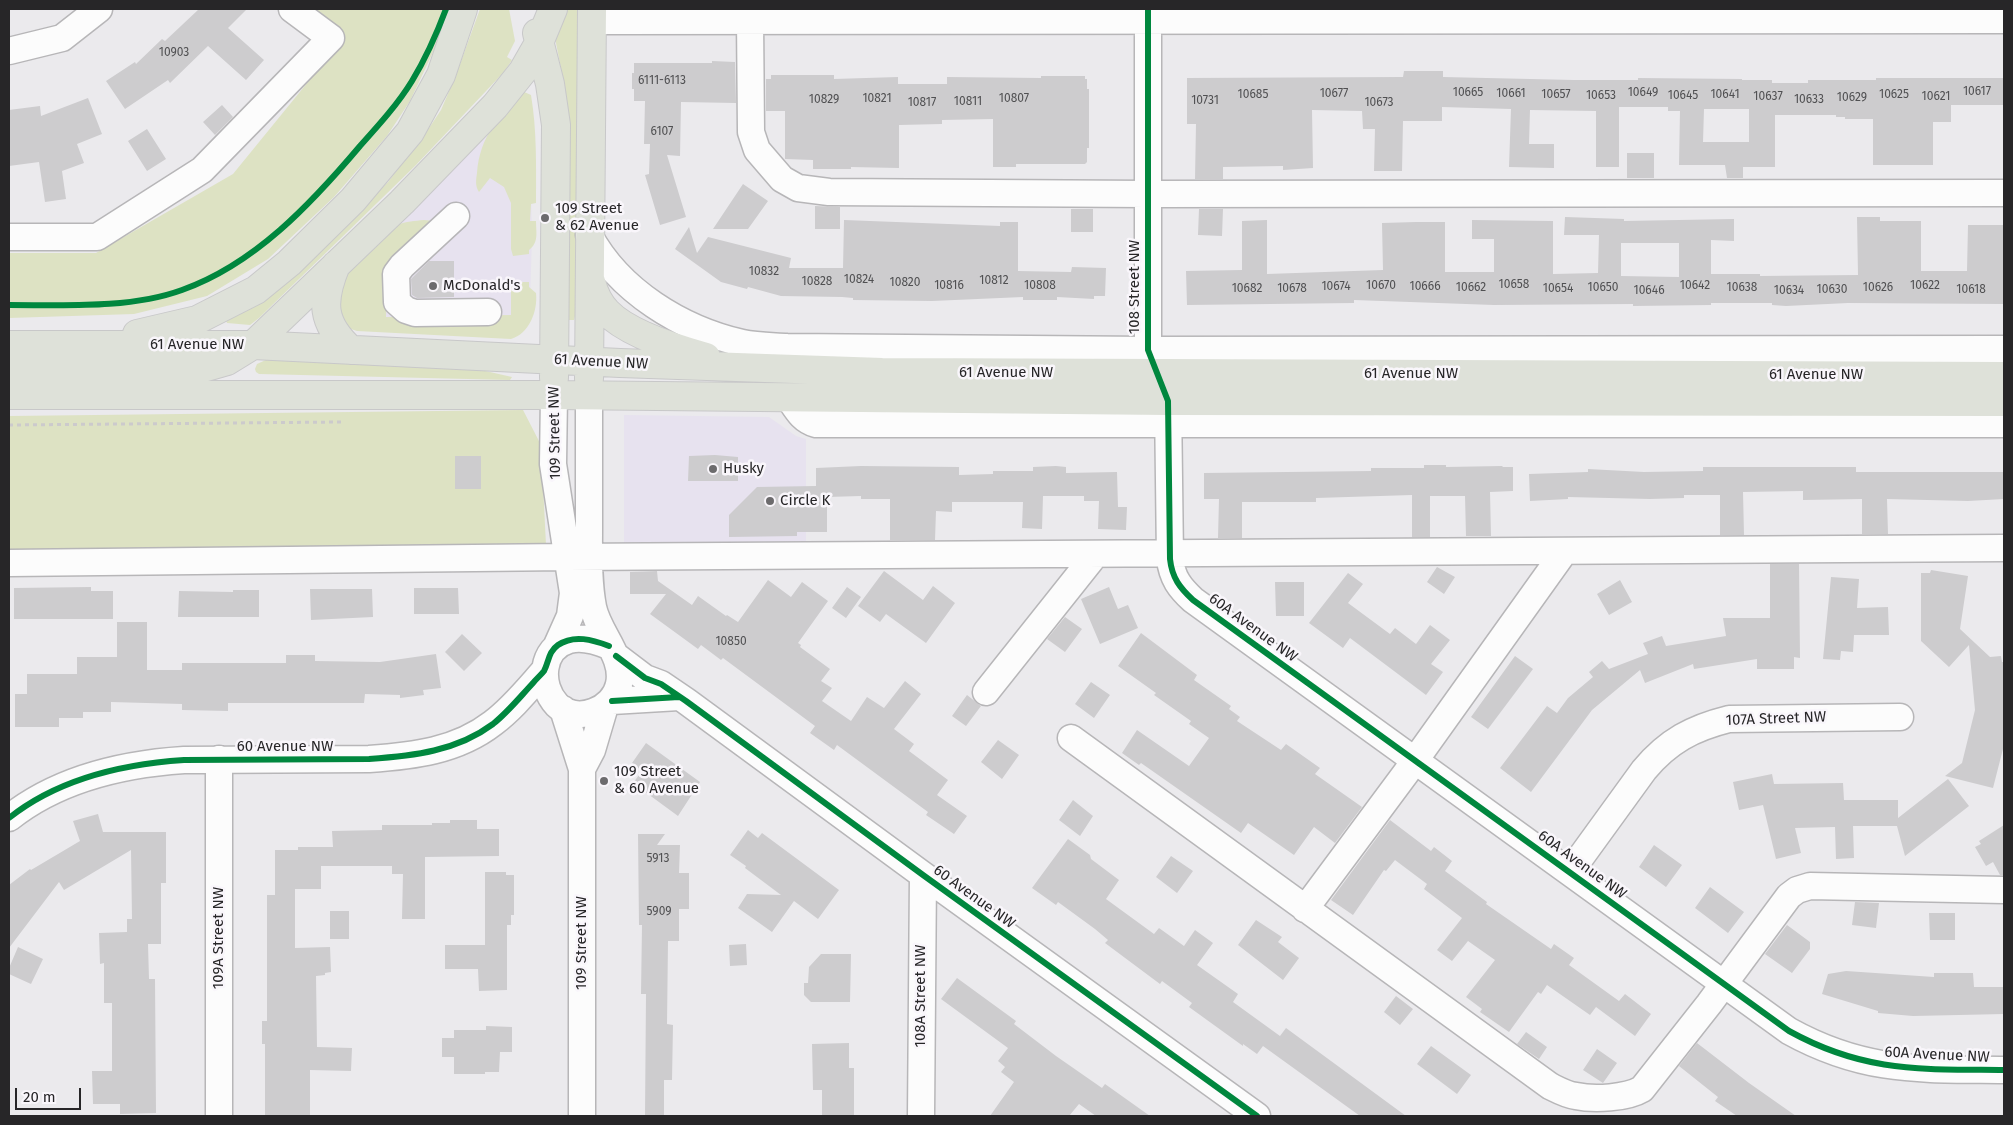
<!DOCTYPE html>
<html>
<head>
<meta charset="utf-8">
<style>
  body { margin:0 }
  #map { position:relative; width:2013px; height:1125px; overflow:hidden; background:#ebeaed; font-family:"Fira Sans",sans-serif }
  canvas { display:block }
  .frame { position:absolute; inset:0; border:10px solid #272628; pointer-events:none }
  .scale { position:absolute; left:15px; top:1088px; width:66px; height:22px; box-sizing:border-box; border:2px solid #272628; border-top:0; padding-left:6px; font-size:15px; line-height:18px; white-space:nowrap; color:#272628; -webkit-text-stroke:4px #f9f6fb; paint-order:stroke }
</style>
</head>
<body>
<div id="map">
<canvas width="2013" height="1125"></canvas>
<div class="frame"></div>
<div class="scale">20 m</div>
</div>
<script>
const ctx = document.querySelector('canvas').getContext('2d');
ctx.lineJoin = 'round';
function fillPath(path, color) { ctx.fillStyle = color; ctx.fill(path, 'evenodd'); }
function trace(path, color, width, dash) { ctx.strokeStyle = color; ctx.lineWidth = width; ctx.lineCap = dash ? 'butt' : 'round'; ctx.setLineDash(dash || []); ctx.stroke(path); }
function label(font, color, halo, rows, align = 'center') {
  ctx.font = font + ' "Fira Sans",sans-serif'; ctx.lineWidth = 5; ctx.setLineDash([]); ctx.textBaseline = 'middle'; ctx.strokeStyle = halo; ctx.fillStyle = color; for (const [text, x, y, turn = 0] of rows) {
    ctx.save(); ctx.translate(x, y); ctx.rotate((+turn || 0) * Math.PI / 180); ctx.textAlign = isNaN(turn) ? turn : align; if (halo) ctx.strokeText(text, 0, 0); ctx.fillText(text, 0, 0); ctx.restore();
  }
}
const commercial = new Path2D(`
  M524,93L529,105L532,236L530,303L527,321L347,326L341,280Z
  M624,415L769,417L796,436L806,439V544L624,545Z`);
const green = new Path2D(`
  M303,9H450L444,29L410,101L387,136L334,197L268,259L207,296L134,314L9,318V253H96L233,174L343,39Z
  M480,9H509L515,41L507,57L512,60L504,72L416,165L259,318L250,325L227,323L225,317L303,266L388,182L429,128L441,110L456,75Z
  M566,9H585L579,302L574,320H569L568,123L562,74L556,43V35Z
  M522,91L531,95C537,131 536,166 536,203L531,204L530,221H536C536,233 539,242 529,250V254L513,256L511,249V203L504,187L490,178L479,192C475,186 476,180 477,173C480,135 499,118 522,91Z
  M424,220L435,221L387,275L386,317L511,315V282H529V287L536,293C538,311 529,334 511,339L357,331L345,327L333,290C343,274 381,234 397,225C406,221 415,221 424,220Z
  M268,359L481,370L512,377L510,380L259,374L256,372L255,369L257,364Z
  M523,410L541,445L546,545L9,550V416Z`);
const building = new Path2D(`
  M199,9H247L228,28L264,60L246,80L208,46L170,83L168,80L125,109L106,81L135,62L136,64L162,39L165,41Z
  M712,61L735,62L736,103L681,102L680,156L667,155L686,217L660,225L645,175L649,174L650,144H644L645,101H634V89H632V73H634V63H712Z
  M1404,71H1443V77L1574,80H1638V78L1742,79V80H1772V83H1808V80H1876V78H2004V105H1951V122H1933V165H1873V119H1845V117H1836V115H1775V167H1743V178H1727L1725,165H1679L1680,111H1668V107H1619V167H1596V111L1530,110L1529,144H1554V168L1509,167L1511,109L1442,107V121H1403L1402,171H1374L1375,129H1363L1362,111L1312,110L1313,168L1283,170V166L1223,167V179H1195L1196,124H1187V78L1403,77ZM1704,109H1749V142H1703Z
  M771,75H834V79L898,77V84H947V77L1041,78V76H1085V79H1087V89H1089V148H1087V162L1085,164H1016V167H993V119L942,120V124L899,125V168L851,167V169H813V160L785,159V111H766V79H771Z
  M88,98L102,134L77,144L84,163L62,171L66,199L45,202L39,162L9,166V110L40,106L41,116Z
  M222,105L233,117L215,135L203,122Z
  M147,129L166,159L147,171L128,141Z
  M1627,153H1654V178H1627Z
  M743,184L768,201L748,229H713Z
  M815,206L840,207V229H815Z
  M1071,209H1093V232H1071Z
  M1199,209H1223L1222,236L1198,235Z
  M1565,217L1624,219V221L1734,219V241L1711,240V274H1760V276L1858,275L1857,217H1880V221H1921V271H1967L1968,225H2004V304L1848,303L1786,306L1772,305V303H1711V305L1633,306V304L1494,305L1354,300V303L1187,305L1186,271L1242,270V221L1267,220V274L1383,270L1382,223L1416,222H1445V272H1494V239H1472V220L1553,221V274L1598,273L1599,235H1564ZM1621,243H1679V277L1621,276Z
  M844,220L1000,226V222H1018V271L1071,272L1072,267L1106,268L1105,296H1094V299L1057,297V300H1023V297L932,301L853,300V298L842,297L781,296L748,287L747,289L721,282L675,249L689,227L697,253L708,237L791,258L789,268H843Z
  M429,261H454V297L417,298L412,295L411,279Z
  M715,455L738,457V481H688L689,456Z
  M455,456H481V489H455Z
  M1424,465H1446V467L1502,466L1503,467H1513V491L1490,492L1491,536H1466L1465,496H1430V537H1412V495L1316,498V502H1242V538H1218L1219,499H1204V473L1371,471V468H1424Z
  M861,466L959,467V475L993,474V471H1033V467L1056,466L1066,467V473L1117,472L1118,507H1127L1126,530L1098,529L1099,501H1084V496H1043L1042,529L1022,528L1023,502H952V512L936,511L935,540H890V499H861V496L827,497V532H797V536L729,537V515L757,487L816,486V468Z
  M1703,467H1856V472H2004V499L1968,501L1887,499L1888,534H1862V499L1803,500V491L1743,492L1744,535H1720V495H1684V498L1650,499L1568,497V499L1530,501L1529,474L1588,472V469L1644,472L1703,471Z
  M1770,564H1799L1800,658L1794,657V669H1757V659L1694,669L1693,664L1645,683L1640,670L1592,710L1531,792L1500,768L1547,706L1557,713L1568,698L1593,677L1589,672L1602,661L1609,669L1648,654L1643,643L1662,636L1666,646L1726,636L1723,618H1770Z
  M1437,567L1455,577L1444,594L1427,582Z
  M1931,570L1968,576L1960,629L1990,657L2001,656L2002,662H2004V745L1993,788L1945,776L1962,763L1975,710L1969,645L1949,667L1921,641V573H1930Z
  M657,571L658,581L692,605L698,596L726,616L727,615L738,622L768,580L791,597L802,582L828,601L798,643L801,645L800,647L830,669L821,681L832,688L822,701L851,721L867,697L884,708L905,681L921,694L894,729L914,744L909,751L948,780L937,795L967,816L954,834L926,815L928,812L837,745L834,750L810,733L815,726L723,658L721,660L701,645L698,649L650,614L666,594H630V572Z
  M884,571L923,600L933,586L955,603L926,643L886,614L880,622L858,606Z
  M1348,573L1363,584L1348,603L1390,634L1395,628L1416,644L1430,625L1450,640L1431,664L1443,672L1426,695L1350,638L1343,648L1309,623Z
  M1831,577L1859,579L1857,608L1888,607L1889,635H1854L1853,652L1841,651L1840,660L1823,659Z
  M1620,580L1632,602L1609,615L1597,594Z
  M1275,582H1304V616H1276Z
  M91,587V591H113V619H14V588Z
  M847,587L861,597L846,618L832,608Z
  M1109,587L1118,609L1128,605L1138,628L1100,644L1081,599Z
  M414,588H458L459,614H414Z
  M310,589H372L373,617L311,620Z
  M233,590H259V617H178L179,591L233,592Z
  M1065,617L1082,629L1065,652L1047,639Z
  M117,622H147V670H182V663H286V655H315V661L380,662L436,654L441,688L423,690L424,695L400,698V695L365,694L364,703H228V711L182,710V704L111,702V712H83V718H59V727H15V694H27V674H77V657H117Z
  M1141,633L1197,675L1194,680L1231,706L1229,709L1240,717L1237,721L1281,750L1286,744L1320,768L1315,774L1362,807L1335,843L1314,827L1294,855L1248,823L1241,833L1141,763L1139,765L1122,753L1137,730L1189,766L1209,738L1189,724L1191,721L1154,695L1156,693L1118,666Z
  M462,634L482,653L464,671L445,652Z
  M1515,656L1533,669L1488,729L1471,717Z
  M1091,682L1110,695L1094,718L1075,704Z
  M967,695L981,706L966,726L952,716Z
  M998,740L1019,755L1002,779L981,762Z
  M646,743L700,782L678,816L633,783L642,771L632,763Z
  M1772,774L1774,784L1843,783L1844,800H1898V818L1948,779L1969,806L1905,856L1897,826H1853L1854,858L1836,859L1835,827L1795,828L1801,853L1776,859L1763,805L1739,810L1733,782Z
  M1073,800L1093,816L1080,836L1059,820Z
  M98,814L103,832H166V883H161V944H148L149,979H155L156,1113L120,1114V1104H93L92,1071H112V1003H104V963L100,964L99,933L127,932V919H132L131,850L64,890L59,882L9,948V885L30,869L31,870L80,841L73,821Z
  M450,820H477V829H499V856L425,857V919H402L403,874H392V866H321V889H295V948L330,947L331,972L325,973V975L316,976L317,1047L352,1048L351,1071L310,1070V1116H265V1044H262V1021H267V895H275V850H298V847H333L332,831L382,830V825H432V823H450Z
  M1390,820L1431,851L1434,847L1452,861L1445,871L1487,902L1486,904L1551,949L1554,944L1574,958L1569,965L1619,1001L1625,994L1651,1014L1635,1036L1596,1007L1590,1015L1547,985L1541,994L1538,992L1509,1032L1480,1012L1482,1009L1466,997L1495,960L1468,941L1452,961L1437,950L1462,918L1424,889L1427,884L1395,860L1386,871L1384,870L1353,915L1331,900Z
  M2004,825V875H2000L1993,862L1986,866L1975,847L1981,844L1979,841Z
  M748,830L758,838L762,833L839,890L818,919L794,901L772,932L738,908L747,894L781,895L745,868L746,866L730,855Z
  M638,834H665L657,845H680L679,873H689V909H679V941H668L667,1024L673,1025L672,1080H664V1116H645L646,994H641L642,925H639Z
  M1068,839L1090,855L1091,859L1119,880L1106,899L1154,934L1159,928L1184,946L1195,930L1213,943L1197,965L1238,994L1233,1002L1280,1036L1286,1028L1406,1116H1360L1263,1046L1257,1054L1243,1044V1046L1189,1007L1192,1003L1162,981L1160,984L1105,943L1108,940L1095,929L1058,902L1056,905L1032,888Z
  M1654,845L1682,865L1666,887L1639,867Z
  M1171,856L1193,871L1177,893L1156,877Z
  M485,872H506V875H514V915H511V925H507V990L479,991L478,969H445V945H485Z
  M1710,887L1744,912L1728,933L1695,908Z
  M1855,902L1879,903L1876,928L1852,925Z
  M330,911H349V939H330Z
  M1929,913H1955V940H1930Z
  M1256,920L1282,937L1278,942L1299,958L1283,980L1238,945Z
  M1787,925L1810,942V949L1792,973L1765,954Z
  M746,944L747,965L730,966L729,945Z
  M18,947L43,959L31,984L9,974V968Z
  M821,954H851L850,1002H811L804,995V983H808L809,967Z
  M1846,971L1934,977V973H1973L1974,987H2004V1014L1913,1016L1878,1013V1011L1822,994L1828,974Z
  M957,978L1016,1021L1014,1024L1056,1056L1102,1088L1105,1084L1150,1116H1096L1079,1104L1069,1116H990L1014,1082L1001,1072L1005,1067L998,1061L1008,1048L941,999Z
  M1396,996L1413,1009L1400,1025L1384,1012Z
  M486,1026L512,1027V1052H500L499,1072H485V1074H454V1057H442V1038H454V1030H486Z
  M1526,1032L1547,1047L1539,1059L1517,1044Z
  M849,1043V1068H854V1116H822V1090H813L812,1044Z
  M1697,1043L1749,1083L1796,1116H1737L1715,1101L1718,1097L1679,1066Z
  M1431,1046L1471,1075L1457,1094L1417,1064Z
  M1597,1049L1617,1063L1603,1083L1583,1070Z`);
const path = new Path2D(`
  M9,425L342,422`);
const minor = new Path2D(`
  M1148,9V350L1168,401L1170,559C1172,578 1180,588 1193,600L1789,1031C1865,1073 1921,1069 2004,1070
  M750,20L751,132L757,150L782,179L798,188L829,192L1147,194L2004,193
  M592,21L2004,20
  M9,51L62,38L99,9
  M456,216L402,266L396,274L397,302L406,310L415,313L488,312
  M589,235C619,291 681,329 742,343C756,346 772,346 787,347L1148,350L2004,349
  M9,237H97L202,170L331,38L292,9
  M554,395L553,464L573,593L570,616L557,645
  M589,395C589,439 589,483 589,528C589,554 588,581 593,607C598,633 625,657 619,684C614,710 577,725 557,705C538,685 541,648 569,640C583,636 597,641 609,646
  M789,398C797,410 802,420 816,424H2004
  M9,563L567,557L2004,548
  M616,656L645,678L661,684L686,701L923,875L1257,1116
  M986,692L1095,555
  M612,701L679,697
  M563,709L582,769V1116
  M1071,738L1550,1086C1558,1090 1567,1095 1576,1096C1594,1100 1627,1098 1642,1089L1709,1004L1789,896L1797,890L1810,886L2004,890
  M219,759V1116
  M582,769L592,750L605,706
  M9,818C58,779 123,764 184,760L369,759C413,756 457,751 493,723C512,709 528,689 544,671
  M1570,872L1644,770C1668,741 1693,728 1729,719L1900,717
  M1305,909L1406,773L1564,552
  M921,1116L923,875`);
const major = new Path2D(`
  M537,33L550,84L556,125L554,378
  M336,265C321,301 321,323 351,350
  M591,282C594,293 599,304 607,312C628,334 677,349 706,357
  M137,334L197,320L256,290L289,263L353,200L410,132L441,75L463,9
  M9,345H253L620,363L882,372L2004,376
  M9,372L199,369L227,361L253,345L402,202L495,106L523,71L539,43L553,9
  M589,379L592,9
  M9,395H554L1168,401L2004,402`);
const cycleway = new Path2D(`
  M1148,9V350L1168,401L1170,559C1172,578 1180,588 1193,600L1789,1031C1865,1073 1921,1069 2004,1070
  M9,305C64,305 130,309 182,290C255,264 311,204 360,146C378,126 398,104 412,81C426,58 437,33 446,9
  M616,656L645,678L661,684L686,701L923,875L1257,1116
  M612,701L679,697
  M9,818C58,779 123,764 184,760L369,759C413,756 457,751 493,724C508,712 520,697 533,683C536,679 541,675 544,671C549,662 548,652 558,645C574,634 593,640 609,646`);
const markers = [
  [545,218,5,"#6c6b6d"],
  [433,286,5,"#6c6b6d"],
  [713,469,5,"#6c6b6d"],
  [770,501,5,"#6c6b6d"],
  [604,781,5,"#6c6b6d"]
];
const numberNames = [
  ["10903",174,53],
  ["6111-6113",662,81],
  ["10617",1977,92],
  ["10665",1468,93],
  ["10649",1643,93],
  ["10677",1334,94],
  ["10661",1511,94],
  ["10685",1253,95],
  ["10657",1556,95],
  ["10641",1725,95],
  ["10625",1894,95],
  ["10653",1601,96],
  ["10645",1683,96],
  ["10637",1768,97],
  ["10621",1936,97],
  ["10629",1852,98],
  ["10821",877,99],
  ["10807",1014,99],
  ["10829",824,100],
  ["10633",1809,100],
  ["10731",1205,101],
  ["10811",968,102],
  ["10817",922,103],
  ["10673",1379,103],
  ["6107",662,132],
  ["10832",764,272],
  ["10824",859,280],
  ["10812",994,281],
  ["10828",817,282],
  ["10820",905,283],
  ["10658",1514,285],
  ["10816",949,286],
  ["10808",1040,286],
  ["10670",1381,286],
  ["10642",1695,286],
  ["10622",1925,286],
  ["10674",1336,287],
  ["10666",1425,287],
  ["10662",1471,288],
  ["10650",1603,288],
  ["10638",1742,288],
  ["10626",1878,288],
  ["10682",1247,289],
  ["10678",1292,289],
  ["10654",1558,289],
  ["10630",1832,290],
  ["10618",1971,290],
  ["10646",1649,291],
  ["10634",1789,291],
  ["10850",731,642],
  ["5913",658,859],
  ["5909",659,912]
];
const poiNames = [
  ["109 Street",555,209],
  ["& 62 Avenue",555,226],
  ["McDonald's",443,286],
  ["Husky",723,469],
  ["Circle K",780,501],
  ["109 Street",614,772],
  ["& 60 Avenue",614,789]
];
const streetNames = [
  ["108 Street NW",1135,287,-90],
  ["61 Avenue NW",197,345],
  ["61 Avenue NW",601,362,3],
  ["61 Avenue NW",1006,373],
  ["61 Avenue NW",1411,374],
  ["61 Avenue NW",1816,375],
  ["109 Street NW",555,433,-91],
  ["60A Avenue NW",1253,628,36],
  ["107A Street NW",1776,719,-2],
  ["60 Avenue NW",285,747],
  ["60A Avenue NW",1582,865,36],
  ["60 Avenue NW",974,897,36],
  ["109A Street NW",219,938,-90],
  ["109 Street NW",582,943,-90],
  ["108A Street NW",921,996,-90],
  ["60A Avenue NW",1937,1055,3]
];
fillPath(commercial, '#e7e2ef');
fillPath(green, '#dde2c3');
fillPath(building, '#cdccce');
trace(minor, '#b7b6b8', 29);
trace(major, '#c8c8c9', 30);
trace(path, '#cccacc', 3, [4, 4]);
trace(minor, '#fcfcfc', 26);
trace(major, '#dee1d9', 28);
trace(cycleway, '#00873e', 6);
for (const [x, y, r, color] of markers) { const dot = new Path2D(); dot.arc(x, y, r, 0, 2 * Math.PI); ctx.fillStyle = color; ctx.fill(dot); trace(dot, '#f9f6fb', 2); }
label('12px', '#505052', null, numberNames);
label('15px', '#272628', '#f9f6fb', poiNames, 'left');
label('15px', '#272628', '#f9f6fb', streetNames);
</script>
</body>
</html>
